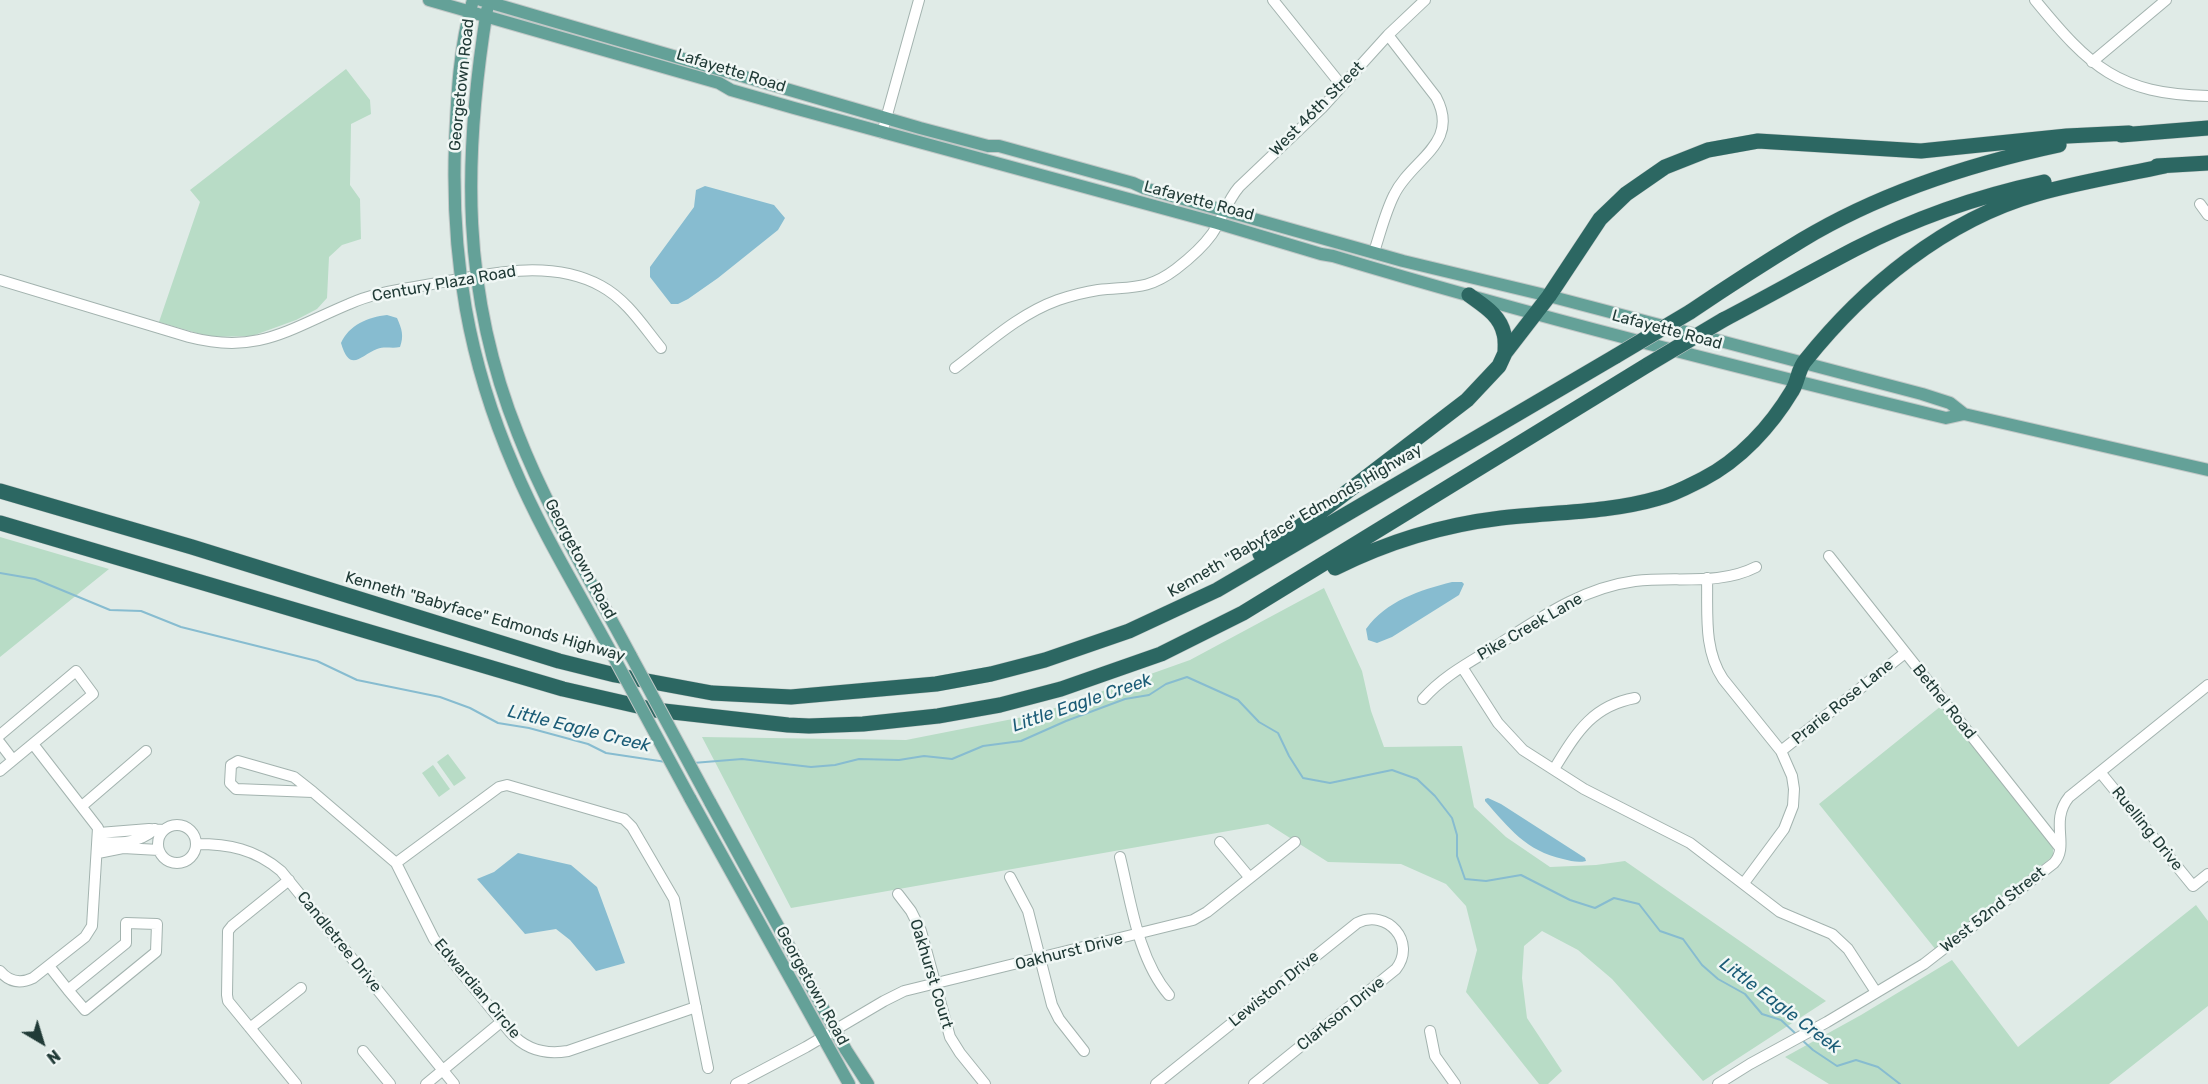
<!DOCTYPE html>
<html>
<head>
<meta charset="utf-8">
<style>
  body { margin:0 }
  #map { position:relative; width:2208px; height:1084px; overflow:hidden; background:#e0ebe7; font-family:Rubik,sans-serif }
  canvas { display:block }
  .north { position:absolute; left:12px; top:1012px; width:60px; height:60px; -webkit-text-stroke:4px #f0f7f5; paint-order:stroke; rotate:142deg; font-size:16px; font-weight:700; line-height:24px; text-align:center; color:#213b37 }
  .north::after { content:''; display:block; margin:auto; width:21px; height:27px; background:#213b37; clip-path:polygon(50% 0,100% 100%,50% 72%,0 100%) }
</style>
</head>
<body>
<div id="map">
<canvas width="2208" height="1084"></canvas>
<div class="north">N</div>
</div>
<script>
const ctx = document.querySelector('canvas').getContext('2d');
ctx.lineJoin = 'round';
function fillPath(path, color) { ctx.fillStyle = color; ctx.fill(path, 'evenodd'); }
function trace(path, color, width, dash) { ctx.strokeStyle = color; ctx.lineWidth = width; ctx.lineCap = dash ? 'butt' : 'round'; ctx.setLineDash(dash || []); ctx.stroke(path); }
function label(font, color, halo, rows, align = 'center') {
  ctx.font = font + ' Rubik,sans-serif'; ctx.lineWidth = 5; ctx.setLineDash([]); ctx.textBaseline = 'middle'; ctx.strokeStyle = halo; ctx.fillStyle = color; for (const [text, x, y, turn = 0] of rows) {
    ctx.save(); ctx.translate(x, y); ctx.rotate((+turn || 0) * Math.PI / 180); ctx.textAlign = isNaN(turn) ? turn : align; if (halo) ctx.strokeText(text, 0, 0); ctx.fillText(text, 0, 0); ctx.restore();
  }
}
const green = new Path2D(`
  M346,69L370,100L371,114L351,124L350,185L360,199L361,239L342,245L329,257L327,298L317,309L296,320L252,336L211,337L159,322L200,202L190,190Z
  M0,537L109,569L0,657Z
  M1324,588L1362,671L1371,711L1384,747L1462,746L1474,807L1506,837L1550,867L1596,865L1625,861L1826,1001L1703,1081L1612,979L1578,950L1542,931L1524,946L1522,978L1527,1018L1562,1071L1548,1084H1539L1466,992L1477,950L1466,906L1446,884L1401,864L1328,862L1268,824L791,908L702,737L906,740L1038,714L1190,660Z
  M1941,706L2053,845V856L1936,950L1819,804Z
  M448,754L466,778L454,786L437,762Z
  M433,765L450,789L439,797L422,773Z
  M2196,905L2208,921V1006L2109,1084H1829L1785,1057L1861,1015L1952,960L2018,1047Z`);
const water = new Path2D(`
  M705,186L774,205L785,218L778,230L718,278L688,299L678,304H671L650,277V267L694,207L696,190Z
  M387,315L397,318C402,329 404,336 400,347C392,349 385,346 377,349C361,355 350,374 341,343C349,325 368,317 387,315Z
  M1452,582H1462L1464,584L1459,595L1392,637L1377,643L1368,640L1366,629C1386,601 1420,590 1452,582Z
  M1488,798L1501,804L1585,858L1586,861C1578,863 1571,861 1563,859C1526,851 1509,828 1485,801V799Z
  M518,853L571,865L597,887L625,963L596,971L570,940L556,929L525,934L477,879L494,872Z`);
const stream = new Path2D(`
  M0,573L35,579L110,610L141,611L181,627L317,661L357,680L440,697L470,708L498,723L529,728L588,744L606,753L666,762
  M693,763L742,759L811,767L835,765L859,759L899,760L924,756L952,759L983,746L1021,741L1066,721L1125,699L1149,695L1166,684L1187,677L1238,700L1259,722L1278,733L1289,756L1303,778L1330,783L1392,770L1417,779L1435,796L1452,818L1457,835V856L1465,879L1486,881L1521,875L1570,900L1595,908L1614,898L1639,904L1660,931L1683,939L1702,965L1718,979L1745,994L1762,1014L1781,1020L1796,1034
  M1802,1040L1813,1050L1837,1066L1856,1060L1878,1067L1900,1084`);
const minor = new Path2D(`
  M1273,0L1342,86
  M2035,0C2090,67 2118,94 2208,96
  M2092,62L2166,0
  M882,133L919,0
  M2200,204L2208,215
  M1374,252C1380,234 1385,213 1394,195C1411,159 1461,144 1436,97L1388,35
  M0,280L189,337C258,355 289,329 349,304C375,292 405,289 432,284C487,274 550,258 601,286C627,300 643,326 661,348
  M955,368C988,343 1019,314 1058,300C1070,296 1085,292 1098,290C1131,286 1147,291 1176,269C1189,259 1202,248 1212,234C1222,219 1227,201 1239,187L1322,108L1388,35L1425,0
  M1829,556L2060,848
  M1707,578C1708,612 1703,649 1723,679L1781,751L1792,776L1794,789L1793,806L1784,829L1744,883
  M1462,667L1498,723L1523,750L1584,789L1690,843L1780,912L1832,934L1848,949L1876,992
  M1423,699C1443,676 1470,662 1496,646C1540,618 1582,588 1635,581C1675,576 1719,586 1756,567
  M0,735L76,671L93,694L0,771
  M0,743L13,760
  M1781,751L1905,653
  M238,761L294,777L313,792L236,789L230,783L231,765Z
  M1554,769C1576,734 1591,706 1635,698
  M2100,772L2193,886L2208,874
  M313,792L396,863L434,939L510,1032C526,1050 545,1055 568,1051L696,1007
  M82,806L146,751
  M158 844a19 19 0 1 1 38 0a19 19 0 1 1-38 0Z
  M99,833L149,829L164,830
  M99,842C120,843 138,844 155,829
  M1220,842L1250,878
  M196,844C229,844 255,849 281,871L454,1084
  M98,853L123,848L159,850
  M1120,857C1131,902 1138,959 1169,995
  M396,863L499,787L507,785L624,819L632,827L674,899L708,1068
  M1010,877L1028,911L1052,1005L1059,1019L1084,1051
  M289,880L232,926L228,931L227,995L228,1001L296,1084
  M898,894L911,911L921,931L950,1037L960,1053L985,1084
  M126,923L157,924L156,952L85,1010L68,990L126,943Z
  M49,966L68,990
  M0,971C9,982 20,984 33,978L85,937L92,926L98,828L33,744
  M250,1028L301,988
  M1430,1031L1435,1056L1455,1084
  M363,1051L390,1084
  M426,1084L501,1022
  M736,1084L806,1047L884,1001L904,991L1193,920L1207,912L1295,842
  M1156,1084L1357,923C1387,908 1417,942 1396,969L1254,1084
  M1718,1084L1750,1064L1827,1022L1924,964L2054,863C2070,845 2049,822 2069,797L2208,685`);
const major = new Path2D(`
  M429,0L719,83L731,90L794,108L1217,223L1321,254L1333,256C1535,317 1741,368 1946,418L1964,414L2208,470
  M473,0C459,47 457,96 455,144C451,258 468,361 514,467C541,531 578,591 611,652
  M481,0L920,128L988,146H999L1133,183L1144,188L1403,261L1549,296L1922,394L1950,403L1964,414
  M487,10C463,158 461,292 518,434C548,511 592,583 631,656
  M690,798L849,1084
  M710,802L846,1050L868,1084`);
const highway = new Path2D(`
  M2121,135L2208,128
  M2157,166L2208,163
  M1469,295C1484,306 1500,315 1504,334C1506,340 1505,347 1505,353
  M1690,312C1727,287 1764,263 1802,240C1880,193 1970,164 2059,145
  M1723,320C1767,297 1811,272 1855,249C1915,218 1979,196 2044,182
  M0,491L192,547L559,661L615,675L712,693L791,697L936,684L991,674L1045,660L1129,631L1217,590L1616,356
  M0,523L563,689L655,710L788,725L809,726L863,724L938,716L1000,705L1061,689L1161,654L1243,613L1649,364
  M1260,554L1322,511L1467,400L1499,366L1505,353L1549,296L1600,219L1626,194L1665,167L1708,150L1758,141L1921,151L2067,136L2129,133
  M1335,568C1387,542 1443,525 1501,518C1553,512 1608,513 1659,498C1675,494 1689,486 1703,479C1740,460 1771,426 1792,391C1798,382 1798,369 1805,361C1864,287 1945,220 2037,194C2079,182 2123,175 2165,166`);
const majorBridge = new Path2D(`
  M611,652L690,798
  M631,656L710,802`);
const highwayBridge = new Path2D(`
  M1616,356L1690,312
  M1649,364L1723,320`);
const streetNames = [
  ["Lafayette Road",731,71,17],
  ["Georgetown Road",462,85,-84],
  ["West 46th Street",1317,109,-45],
  ["Lafayette Road",1199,201,15],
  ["Century Plaza Road",444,284,-10],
  ["Lafayette Road",1667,330,15],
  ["Kenneth \"Babyface\" Edmonds Highway",1295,521,-30],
  ["Georgetown Road",580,559,62],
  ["Kenneth \"Babyface\" Edmonds Highway",485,617,16],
  ["Pike Creek Lane",1530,627,-30],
  ["Prarie Rose Lane",1843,702,-39],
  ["Bethel Road",1944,702,51],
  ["Ruelling Drive",2147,829,51],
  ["West 52nd Street",1993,910,-38],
  ["Candletree Drive",339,942,51],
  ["Oakhurst Drive",1069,952,-14],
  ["Oakhurst Court",931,974,73],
  ["Georgetown Road",812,986,61],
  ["Edwardian Circle",477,989,50],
  ["Lewiston Drive",1274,989,-39],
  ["Clarkson Drive",1341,1014,-39]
];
const waterNames = [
  ["Little Eagle Creek",1082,703,-19],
  ["Little Eagle Creek",579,729,14],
  ["Little Eagle Creek",1780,1006,37]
];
fillPath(green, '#b8dcc6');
fillPath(water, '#87bcd0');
trace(stream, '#87bcd0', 2);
trace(minor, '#a3b3af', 12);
trace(major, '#c1c8c7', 14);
trace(highway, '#c1c8c7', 16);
trace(minor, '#fff', 10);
trace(major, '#64a198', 12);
trace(highway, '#2c6762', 15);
trace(majorBridge, '#c1c8c7', 14, []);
trace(highwayBridge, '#c1c8c7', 16, []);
trace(majorBridge, '#64a198', 12);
trace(highwayBridge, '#2c6762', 15);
label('16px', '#213b37', '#f0f7f5', streetNames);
label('italic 18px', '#1b5c77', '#f0f7f5', waterNames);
</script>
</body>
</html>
